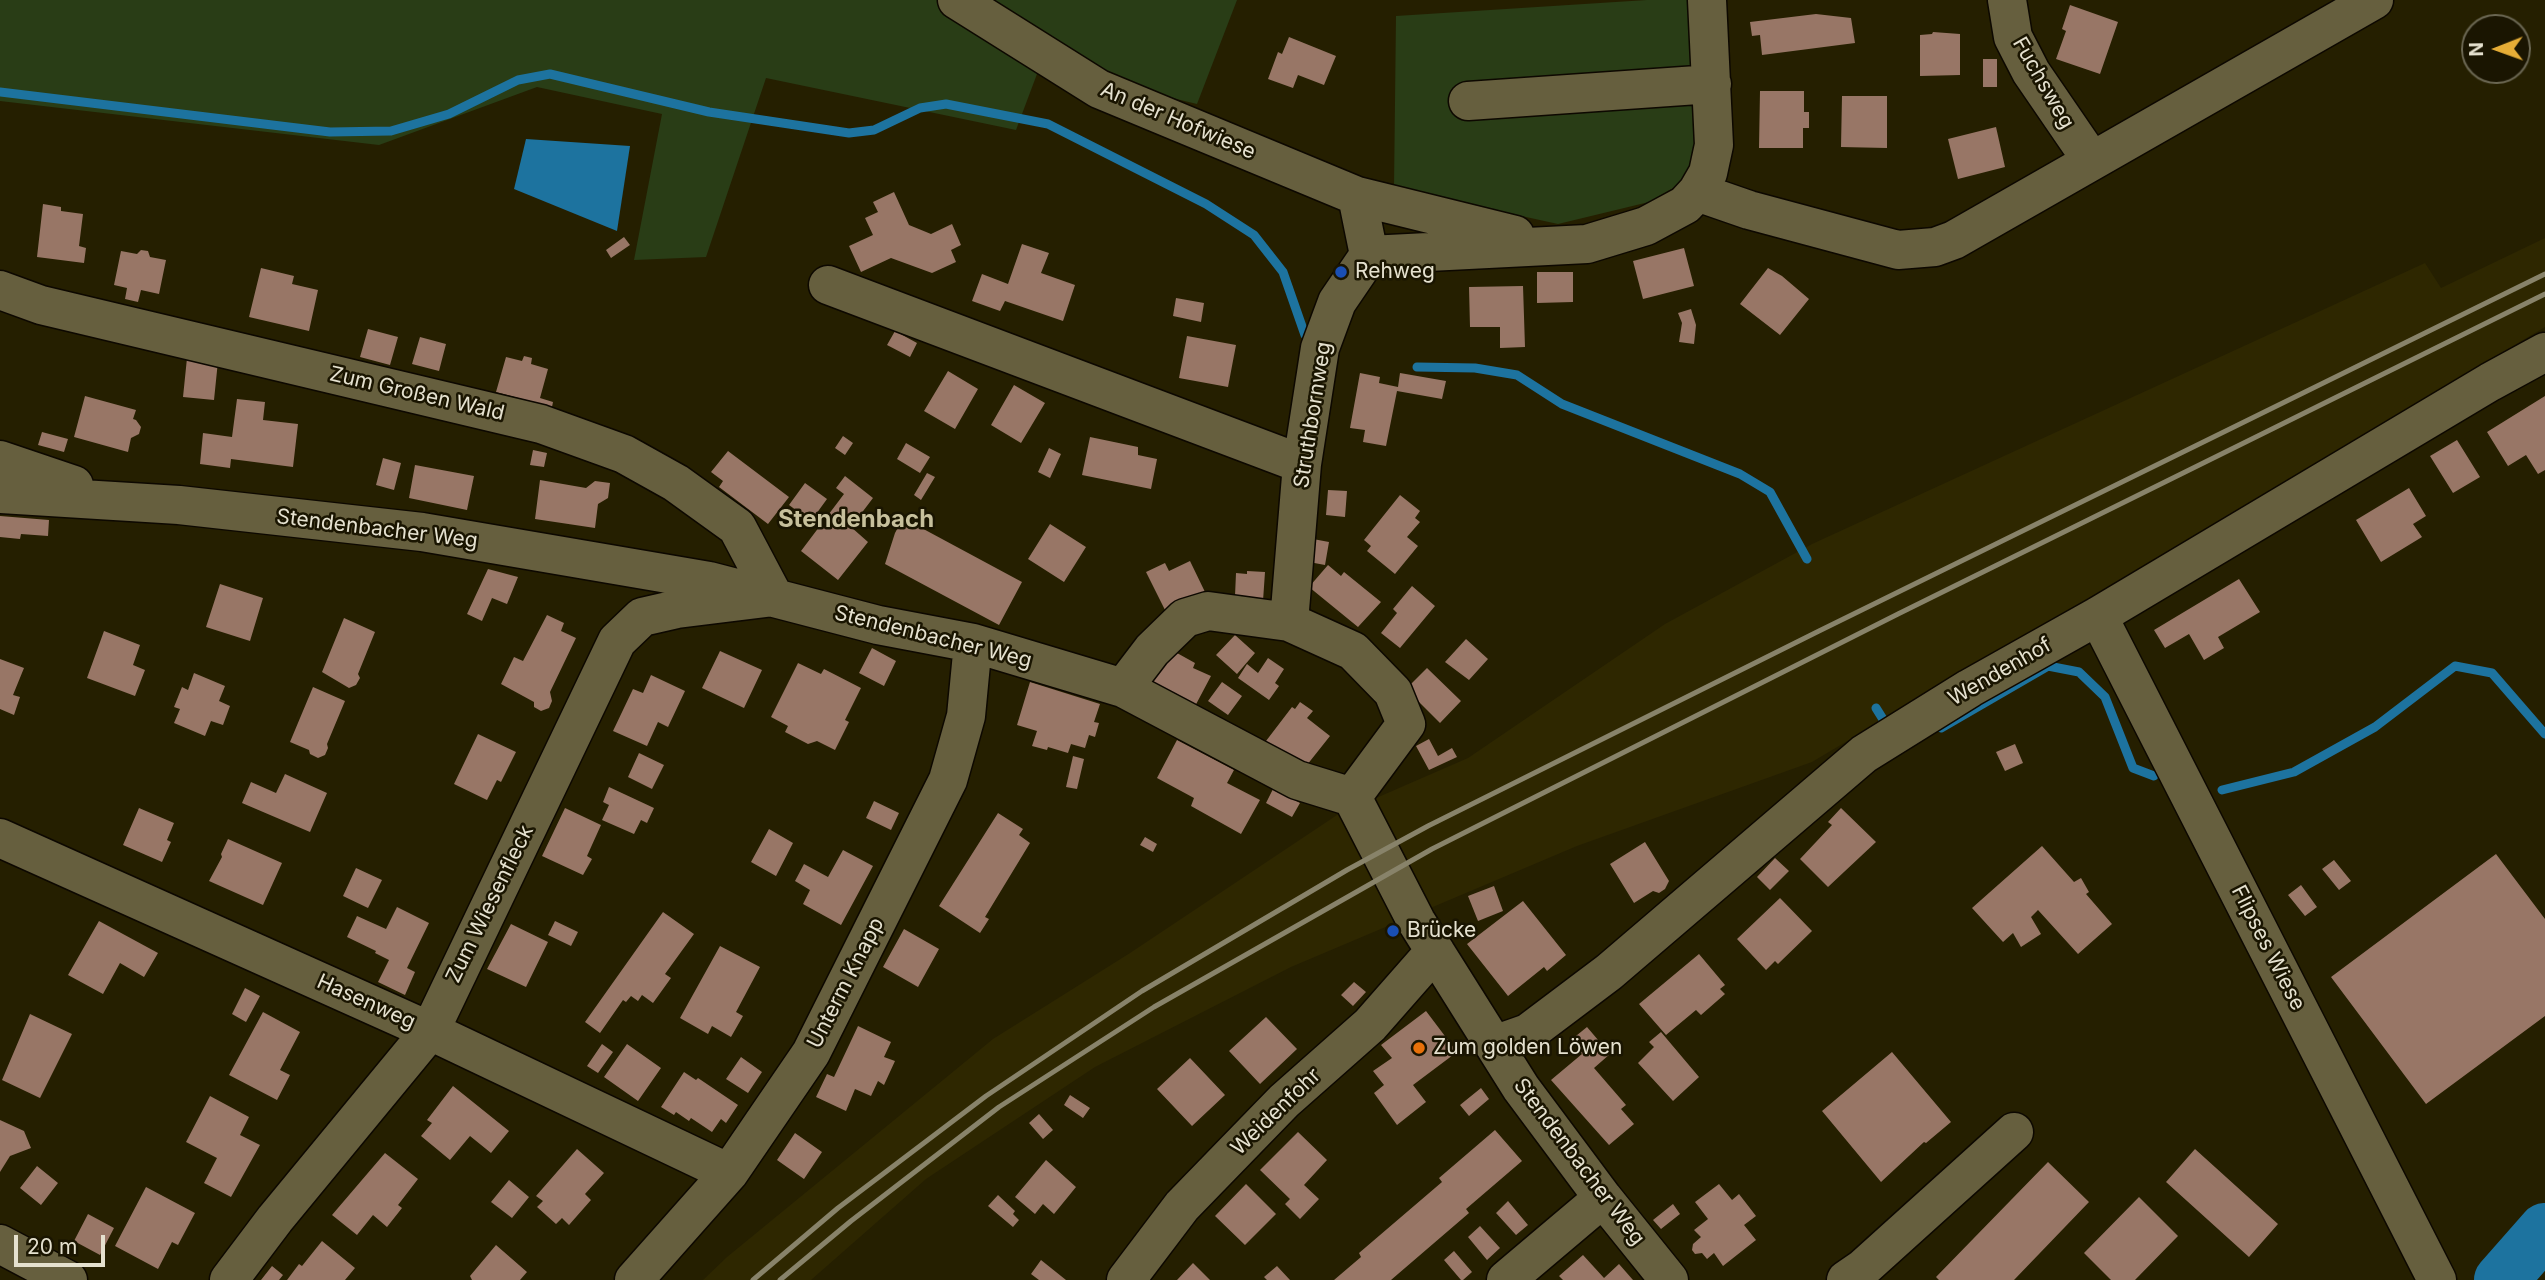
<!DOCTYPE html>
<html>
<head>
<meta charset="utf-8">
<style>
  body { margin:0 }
  #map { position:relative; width:2545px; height:1280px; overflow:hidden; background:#251f00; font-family:Inter,sans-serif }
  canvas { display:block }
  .north { position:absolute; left:2461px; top:14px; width:70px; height:70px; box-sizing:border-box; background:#1a1501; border:2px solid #6b6753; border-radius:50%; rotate:269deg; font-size:19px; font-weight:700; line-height:28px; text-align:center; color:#e5e1cf }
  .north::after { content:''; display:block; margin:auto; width:24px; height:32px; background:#e6ad36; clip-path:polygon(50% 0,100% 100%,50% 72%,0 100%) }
  .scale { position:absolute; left:14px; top:1235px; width:91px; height:32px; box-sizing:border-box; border:4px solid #e5e1cf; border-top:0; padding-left:9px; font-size:21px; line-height:24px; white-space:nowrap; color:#e5e1cf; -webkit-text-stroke:5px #1a1501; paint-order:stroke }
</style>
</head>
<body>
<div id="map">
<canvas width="2545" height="1280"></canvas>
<div class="north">N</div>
<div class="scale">20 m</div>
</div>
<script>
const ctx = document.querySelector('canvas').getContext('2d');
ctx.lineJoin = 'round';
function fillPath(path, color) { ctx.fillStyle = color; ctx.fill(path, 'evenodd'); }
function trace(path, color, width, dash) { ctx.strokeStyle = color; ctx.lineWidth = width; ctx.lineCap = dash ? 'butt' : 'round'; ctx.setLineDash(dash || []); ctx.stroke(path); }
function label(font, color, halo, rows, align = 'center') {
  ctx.font = font + ' Inter,sans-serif'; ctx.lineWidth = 5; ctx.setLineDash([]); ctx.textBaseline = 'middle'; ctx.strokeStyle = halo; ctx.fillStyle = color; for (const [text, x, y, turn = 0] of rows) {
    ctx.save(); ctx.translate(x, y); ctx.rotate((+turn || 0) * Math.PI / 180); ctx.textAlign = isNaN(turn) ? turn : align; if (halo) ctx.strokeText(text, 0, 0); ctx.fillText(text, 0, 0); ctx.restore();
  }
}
const built = new Path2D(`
  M2545,238V327L1812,762L1577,846L1291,967L1095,1067L926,1179L811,1280H703L727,1257L993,1039L1130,953L1337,815L1468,758L1665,624L1812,544L2425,263L2441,288Z`);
const green = new Path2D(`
  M0,0H1237L1197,104L1040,66L1016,130L766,78L706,257L634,260L662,114L537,87L379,145L0,101Z
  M1647,0H1689L1698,146L1685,181L1649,202L1558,224L1394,188L1396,16Z`);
const water = new Path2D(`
  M526,139L630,146L617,231L514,189Z`);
const stream = new Path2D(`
  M0,92L330,132L391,131L449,114L518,80L550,74L709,112L849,133L874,130L920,108L946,104L1048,124L1206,204L1254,235L1283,272L1305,335
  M1417,367L1475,368L1517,375L1562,404L1740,474L1770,492L1807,559
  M1876,708L1886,724
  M1941,728L2048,666L2079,672L2105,697L2133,768L2154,776
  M2222,790L2294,772L2375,727L2455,666L2492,673L2545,734`);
const river = new Path2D(`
  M2501,1280L2545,1230`);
const building = new Path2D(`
  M2070,5L2118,22L2100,74L2056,59L2066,31L2062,29Z
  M1816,14L1851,18L1855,43L1762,55L1760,35L1752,36L1750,22Z
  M1933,32L1960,34V75L1920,76V35L1932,34Z
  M1289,37L1336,56L1324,85L1298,75L1293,88L1268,79L1278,52L1282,54Z
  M1983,59H1997V87H1983Z
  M1760,91H1804V112H1809V128H1803V148H1759Z
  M1842,96H1887V148L1841,147Z
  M1996,127L2005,167L1958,179L1948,139Z
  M894,192L909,225L931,234L952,224L961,245L951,250L956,262L932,273L891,258L861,272L849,246L873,235L865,218L878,212L873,202Z
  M43,204L61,207V211L83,214L79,246L86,248L84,263L37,257Z
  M624,237L630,245L611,258L606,250Z
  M1022,244L1049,253L1041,273L1075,285L1063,321L1005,301L1000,311L972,301L982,274L1008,284Z
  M1684,248L1694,286L1643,299L1633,261Z
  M141,250L148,251L150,257L166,260L159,294L141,290L138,302L125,299L127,288L114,285L121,251L137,254Z
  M261,268L294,276L292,284L318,290L309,331L249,317Z
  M1768,268L1782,276L1809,299L1780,335L1740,304Z
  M1537,272H1573V302L1537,303Z
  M1523,286L1525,347L1500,348V327H1470L1469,287Z
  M1176,298L1204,303L1201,322L1173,316Z
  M1691,309L1696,325L1694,344L1679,342L1682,323L1678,313Z
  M368,329L398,337L390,365L360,357Z
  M895,331L917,343L910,357L887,345Z
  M1187,336L1236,345L1228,387L1179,378Z
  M420,337L446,344L439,371L412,364Z
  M524,356L532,358L531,364L548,369L540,398L553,402L552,407L496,392L506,357L522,361Z
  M187,358L218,361L214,400L183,397Z
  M948,371L978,389L955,429L924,411Z
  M1360,373L1380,377L1379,383L1398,387L1400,373L1446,381L1442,399L1397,391L1386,446L1363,442L1365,430L1350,428Z
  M1014,385L1045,403L1021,443L991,425Z
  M85,396L136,410L133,419L136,420L141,427L139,434L131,438L128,452L74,437Z
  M2545,396V470L2538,474L2526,455L2508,466L2487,432Z
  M237,399L265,402L263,420L298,424L293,467L231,459L230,468L200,464L203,433L232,437Z
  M42,432L68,439L64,452L38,445Z
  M843,436L853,443L845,455L835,448Z
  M1090,437L1138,447V455L1157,459L1151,489L1082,475Z
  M2457,440L2480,477L2453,493L2430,456Z
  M906,443L930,457L920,473L897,459Z
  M1049,448L1061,454L1050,478L1038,472Z
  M533,450L547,453L544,467L530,465Z
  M728,451L789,497L768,524L719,487L723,481L711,472Z
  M383,458L401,463L394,490L376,485Z
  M415,465L474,476L467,510L409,498Z
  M927,473L935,477L921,500L914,495Z
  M845,476L873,498L851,527L868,542L838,580L801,551L844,494L836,488Z
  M540,480L586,488L595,481L610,483L608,498L598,504L595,528L535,519Z
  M805,483L827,499L811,521L789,505Z
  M2409,488L2426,516L2413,524L2422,537L2381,562L2356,520Z
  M1328,490L1347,491L1345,517L1326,515Z
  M1400,495L1420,511L1415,518L1420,522L1407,537L1418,546L1395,574L1367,551L1371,546L1364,540Z
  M0,516L49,520L48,536L21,534L20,539L0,537Z
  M903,518L1022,582L999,625L885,564L895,533Z
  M1050,524L1086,547L1064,582L1028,559Z
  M1313,539L1329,542L1325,565L1309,562Z
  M1190,561L1205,592L1166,612L1146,572L1165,563L1169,571Z
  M1328,565L1341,576L1344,572L1381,602L1358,627L1309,587Z
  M488,569L518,577L507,604L492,598L482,621L467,614Z
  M1247,571L1265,572L1263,601L1235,596L1236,573L1247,574Z
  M2239,579L2260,612L2218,637L2224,648L2204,660L2189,634L2165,648L2154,630Z
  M220,584L263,598L250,641L206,627Z
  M1412,586L1435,606L1400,648L1381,633L1397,613L1393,609Z
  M547,615L564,623L561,631L576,638L550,692L552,701L549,708L541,711L534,707V702L501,684L514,657L523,661Z
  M344,618L375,632L358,674L360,678L356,685L349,688L322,672Z
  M104,631L140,645L133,665L145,670L135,696L87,678Z
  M1235,635L1255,653L1237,674L1216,655Z
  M1466,639L1488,659L1469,680L1445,662Z
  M872,648L896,661L884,686L859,673Z
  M1168,648L1195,663L1193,668L1211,676L1193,710L1147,686Z
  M720,651L762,670L744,708L702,688Z
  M1268,658L1284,669L1275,683L1279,686L1269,700L1238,678L1247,664L1258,673Z
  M0,659L24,668L13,695L20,697L14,715L0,709Z
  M798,663L821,674L824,669L861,688L845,720L849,722L835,750L817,741L808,744L785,732L788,726L771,717Z
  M1427,668L1461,701L1440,723L1406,689Z
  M194,673L225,686L219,701L230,706L223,725L211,721L205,736L174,723L180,709L174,707L182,687L188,690Z
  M651,675L685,691L668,727L658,722L647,746L613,731L633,689L643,693Z
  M1030,682L1100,704L1094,722L1099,723L1095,737L1089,735L1085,748L1071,744L1068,753L1048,747L1047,750L1032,746L1037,731L1017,725Z
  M1222,682L1242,696L1228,715L1208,701Z
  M313,687L345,701L327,744L328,748L325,755L318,758L310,754L309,750L290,742Z
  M1300,702L1313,711L1307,718L1330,736L1303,770L1266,741L1292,707L1295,709Z
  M478,734L516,752L501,782L497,780L487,800L454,784Z
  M1429,739L1438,756L1452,748L1457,757L1429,770L1416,746Z
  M1177,740L1234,770L1227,783L1260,800L1241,834L1191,806L1194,798L1157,778Z
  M2015,744L2023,763L2005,771L1996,752Z
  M639,753L664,765L652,789L628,777Z
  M1073,756L1084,759L1077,789L1066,787Z
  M285,774L327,793L310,832L242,803L251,782L276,793Z
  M609,787L654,808L647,823L641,820L634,834L602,820L609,805L603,802Z
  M1273,789L1300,803L1292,817L1266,803Z
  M874,801L899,813L891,830L866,818Z
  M139,808L174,823L167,840L171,842L162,862L123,845Z
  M565,808L601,825L587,856L592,859L583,875L542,856Z
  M1841,808L1876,842L1828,887L1800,859L1832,825L1828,822Z
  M998,813L1023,829L1019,835L1030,843L985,917L989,919L980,933L939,906Z
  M769,829L793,843L776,876L751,862Z
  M1145,837L1157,844L1153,852L1140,845Z
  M228,839L282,863L263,905L209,881L222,857L221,854Z
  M1645,842L1669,881L1665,889L1659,893L1653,891L1634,903L1610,864Z
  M2042,846L2074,882L2081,878L2089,892L2086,894L2112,924L2078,954L2038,910L2031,917L2041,934L2021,947L2013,933L2003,942L1972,908Z
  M843,850L873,866L841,925L803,904L810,890L795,881L804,864L828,877Z
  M2496,854L2545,919V1016L2426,1104L2331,977Z
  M1775,858L1789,871L1770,890L1757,877Z
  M2334,860L2351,881L2339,890L2322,869Z
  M356,868L382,880L368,908L343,896Z
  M2301,885L2317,907L2305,916L2288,895Z
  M1494,886L1503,911L1478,921L1468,896Z
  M1780,898L1812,931L1778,964L1775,961L1766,970L1737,939Z
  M1523,901L1566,955L1547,971L1544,967L1508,996L1467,944Z
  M397,907L429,923L407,968L415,972L405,995L378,982L389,960L375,953L376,951L347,937L357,916L386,929Z
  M663,912L694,934L665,974L671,978L653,1003L642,995L638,1001L631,996L626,1002L623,1000L600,1033L585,1022Z
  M99,921L158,953L144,977L120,963L103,994L68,975Z
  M555,921L578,932L571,946L548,935Z
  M511,924L548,942L526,987L487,969Z
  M904,929L939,949L918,987L883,967Z
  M720,946L760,967L736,1012L743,1016L731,1037L712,1026L708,1034L680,1018Z
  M1699,954L1725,985L1720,989L1725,994L1701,1015L1696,1010L1666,1035L1639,1004Z
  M1354,982L1366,992L1353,1006L1341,995Z
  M245,988L260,996L246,1022L232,1014Z
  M1426,1011L1457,1052L1413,1085L1426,1102L1397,1125L1374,1093L1384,1085L1373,1071L1392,1058L1381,1045Z
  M263,1012L300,1032L280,1070L290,1075L277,1100L229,1075Z
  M30,1014L72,1034L40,1098L2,1080Z
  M1266,1017L1297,1049L1260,1084L1229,1051Z
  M858,1026L891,1042L884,1057L895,1061L884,1085L878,1081L871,1096L855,1089L846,1111L816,1097L827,1074L834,1077Z
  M1587,1027L1610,1054L1594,1068L1626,1105L1621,1109L1634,1124L1609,1145L1551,1080L1582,1054L1571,1040Z
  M1661,1032L1699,1077L1673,1101L1638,1063L1654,1047L1649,1042Z
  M602,1044L613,1052L598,1073L587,1066Z
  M627,1044L661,1068L638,1101L604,1077Z
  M1892,1052L1951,1122L1926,1143L1924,1142L1881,1182L1822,1111Z
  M741,1057L762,1072L748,1093L726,1079Z
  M1190,1058L1225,1095L1192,1126L1157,1089Z
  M684,1072L696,1080L698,1078L738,1105L726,1123L721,1119L712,1132L691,1118L689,1121L676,1112L674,1115L661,1107Z
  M453,1086L509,1131L491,1153L470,1136L450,1160L421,1136L432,1123L427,1120Z
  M1481,1088L1489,1099L1469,1116L1460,1105Z
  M1070,1095L1090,1108L1083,1118L1064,1105Z
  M210,1096L249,1117L240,1135L260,1145L231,1197L204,1183L217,1158L186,1142Z
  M1039,1114L1053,1130L1043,1139L1029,1123Z
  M0,1120L24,1131L31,1148L10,1156L0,1172Z
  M1495,1130L1522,1161L1466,1209L1469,1213L1391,1280H1334L1361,1257L1359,1253L1442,1182L1439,1178Z
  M1298,1132L1327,1160L1304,1185L1319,1199L1300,1219L1285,1204L1290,1199L1260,1170Z
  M795,1133L822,1152L804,1179L777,1160Z
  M577,1149L604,1173L585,1194L591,1200L569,1225L562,1218L556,1224L537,1207L543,1201L536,1196Z
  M2195,1149L2278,1224L2249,1257L2166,1182Z
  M385,1153L418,1179L398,1205L402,1208L387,1227L373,1215L357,1235L332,1215Z
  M1046,1160L1076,1187L1054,1214L1043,1204L1035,1214L1015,1197Z
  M2048,1162L2089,1202L2014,1280H1939L1936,1277Z
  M37,1166L58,1183L41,1205L20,1188Z
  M509,1180L529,1197L512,1218L491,1202Z
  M1246,1184L1276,1214L1245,1245L1215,1216Z
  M1719,1184L1732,1200L1739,1194L1756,1216L1744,1225L1756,1240L1723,1266L1714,1253L1707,1259L1702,1253L1695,1254L1692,1250L1693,1244L1701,1237L1694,1230L1708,1219L1695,1202Z
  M146,1187L195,1213L178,1245L172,1242L158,1269L115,1246Z
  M998,1195L1015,1211L1013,1214L1019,1220L1013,1227L988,1206Z
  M2139,1197L2178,1236L2135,1280H2111L2084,1253Z
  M1508,1201L1528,1225L1516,1235L1496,1213Z
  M1673,1204L1680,1214L1661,1229L1653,1220Z
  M88,1214L114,1228L100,1255L74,1241Z
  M1480,1226L1500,1248L1487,1260L1468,1237Z
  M322,1241L355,1268L345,1280H287L299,1264L302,1266Z
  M496,1245L527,1272L520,1280H472L470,1276Z
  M1454,1251L1472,1272L1463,1280H1461L1444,1260Z
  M1583,1255L1604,1278L1619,1264L1633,1280H1563L1559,1276Z
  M1041,1260L1066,1280H1039L1031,1274Z
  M1193,1263L1210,1280H1177Z
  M272,1266L283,1275L279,1280H261Z
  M1277,1266L1290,1280H1267L1264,1277Z`);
const minor = new Path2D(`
  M957,0L1099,89L1357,196L1369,255
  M2007,0L2013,37L2031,72L2092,161
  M1468,101L1712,84
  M1697,192L1749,210L1898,250L1935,247L1954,240L2374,0
  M1357,196L1515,235
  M1369,255L1587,244L1646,226L1685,205L1697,192L1708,173L1714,145L1707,0
  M828,285L1302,464
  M0,290L41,305L541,424L624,454L676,483L737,527L774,597L677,609L642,617L617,641L430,1031L275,1219L229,1280
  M0,460L74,485
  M0,494L179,505L422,532L709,581L878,625L973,643L1123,688L1297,780L1352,797L1416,921L1521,1088L1603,1198L1669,1280
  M2098,616L2437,1280
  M1123,688L1152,650L1185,618L1208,611L1289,622
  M1352,797L1406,724L1393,692L1353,651L1289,622L1302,464L1320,348L1337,302L1369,255
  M0,838L430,1031L729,1173
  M1494,1045L1528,1033L1609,972L1864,754L1970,688L2098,616L2490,382L2545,352
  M0,1244L68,1280
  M634,1280L729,1173L811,1053L948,780L966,716L973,643
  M1126,1280L1182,1206L1284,1101L1370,1025L1435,951
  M1506,1280L1603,1198
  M1846,1280L1862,1269L2014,1132`);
const rail = new Path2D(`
  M753,1280L838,1208L986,1096L1142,991L1347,870L1428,826L1819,631L2545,274
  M780,1280L851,1221L999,1107L1154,1007L1432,849L1898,614L2545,294`);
const markers = [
  [1341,272,7,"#1a4fb4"],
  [1393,931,7,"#1a4fb4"],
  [1419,1048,7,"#e8710a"]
];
const streetNames = [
  ["Fuchsweg",2043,83,60],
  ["An der Hofwiese",1178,121,23],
  ["Zum Großen Wald",417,394,13],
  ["Struthbornweg",1313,415,-81],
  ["Stendenbacher Weg",377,529,7],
  ["Stendenbacher Weg",933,637,14],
  ["Wendenhof",2000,672,-30],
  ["Zum Wiesenfleck",490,904,-64],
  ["Flipses Wiese",2268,948,63],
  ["Unterm Knapp",846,983,-63],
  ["Hasenweg",366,1002,24],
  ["Weidenfohr",1276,1112,-44],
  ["Stendenbacher Weg",1579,1162,53]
];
const poiNames = [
  ["Rehweg",1355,272],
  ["Brücke",1407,931],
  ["Zum golden Löwen",1433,1048]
];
const quarterNames = [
  ["Stendenbach",856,520]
];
fillPath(built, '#2e2700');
fillPath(green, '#293d16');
fillPath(water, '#1d739f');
trace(stream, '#1d739f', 9);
trace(river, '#1d739f', 54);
fillPath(building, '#987666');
trace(minor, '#0d0800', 41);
trace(minor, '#665f3e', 38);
trace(rail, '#88836a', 5);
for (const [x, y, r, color] of markers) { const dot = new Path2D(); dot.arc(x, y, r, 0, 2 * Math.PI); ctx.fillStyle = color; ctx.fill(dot); trace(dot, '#1a1501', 2.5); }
label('21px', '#e5e1cf', '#1a1501', streetNames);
label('21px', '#e5e1cf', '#1a1501', poiNames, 'left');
label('bold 24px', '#c7c09c', '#1a1501', quarterNames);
</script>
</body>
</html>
